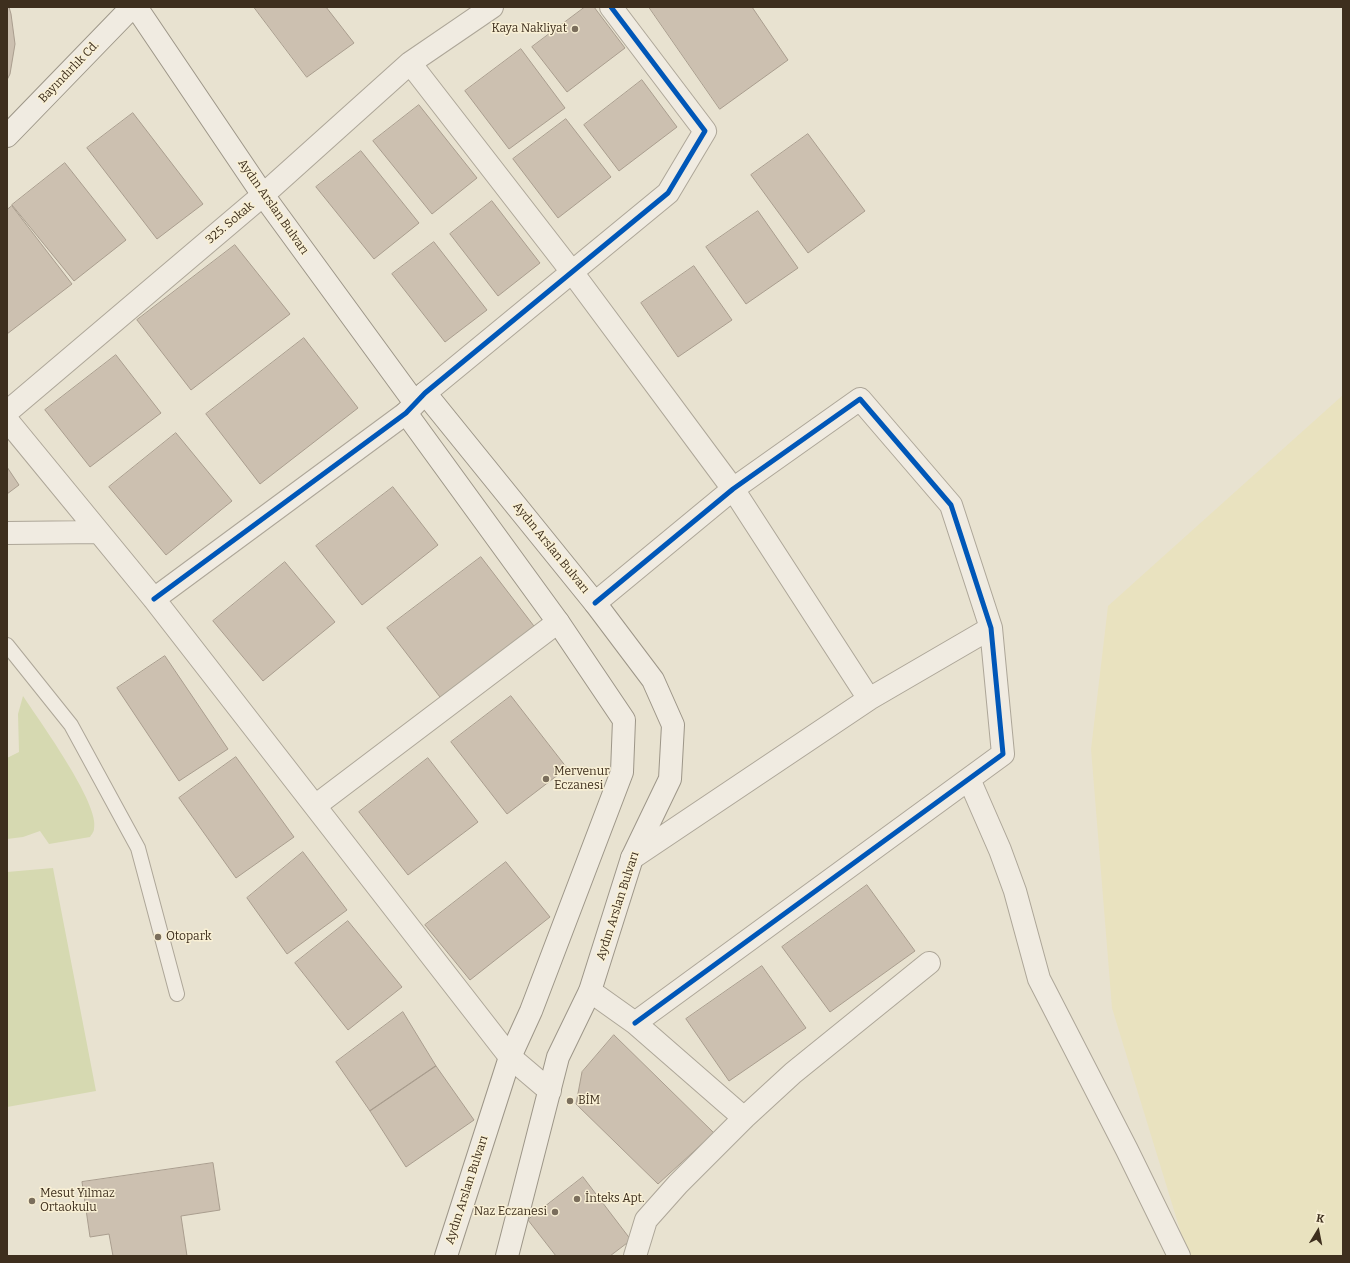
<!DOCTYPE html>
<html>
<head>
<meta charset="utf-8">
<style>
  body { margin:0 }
  #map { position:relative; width:1350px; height:1263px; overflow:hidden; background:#e8e2d0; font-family:Bitter,serif }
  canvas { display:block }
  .frame { position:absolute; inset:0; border:8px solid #3e2f1e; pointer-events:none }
  .north { position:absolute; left:1298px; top:1211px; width:40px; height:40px; -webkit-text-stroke:3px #f9f0d5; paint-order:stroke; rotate:10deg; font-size:11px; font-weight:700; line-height:16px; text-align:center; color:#3e2f1e }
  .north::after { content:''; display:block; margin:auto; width:14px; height:18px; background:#3e2f1e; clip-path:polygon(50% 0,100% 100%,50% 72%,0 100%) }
</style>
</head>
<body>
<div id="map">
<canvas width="1350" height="1263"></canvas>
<div class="frame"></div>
<div class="north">K</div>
</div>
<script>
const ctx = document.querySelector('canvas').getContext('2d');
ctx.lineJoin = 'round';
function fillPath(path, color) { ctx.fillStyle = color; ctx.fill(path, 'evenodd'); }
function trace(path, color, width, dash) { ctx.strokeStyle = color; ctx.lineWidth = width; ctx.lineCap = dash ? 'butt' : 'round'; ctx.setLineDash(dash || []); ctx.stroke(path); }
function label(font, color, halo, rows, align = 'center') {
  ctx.font = font + ' Bitter,serif'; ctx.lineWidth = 3; ctx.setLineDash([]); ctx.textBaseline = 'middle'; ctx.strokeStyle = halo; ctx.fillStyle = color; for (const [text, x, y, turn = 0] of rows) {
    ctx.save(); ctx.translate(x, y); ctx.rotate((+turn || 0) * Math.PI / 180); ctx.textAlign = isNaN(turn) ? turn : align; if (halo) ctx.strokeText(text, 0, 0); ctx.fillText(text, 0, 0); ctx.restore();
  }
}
const farmland = new Path2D(`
  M1343,395V1256H1188L1112,1008L1091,749L1108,606Z`);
const green = new Path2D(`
  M23,696C38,719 101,805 94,829C94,832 91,835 90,837L49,844L40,831L23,837L7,839V758L19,752L18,714Z
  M53,868L96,1091L7,1107V872Z`);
const building = new Path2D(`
  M7,7H9L11,14L15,44L10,74L7,80Z
  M254,7H326L354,43L307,77Z
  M585,7H594L625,48L567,92L532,47Z
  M649,7H752L788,60L720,109Z
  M521,49L565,108L509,149L465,91Z
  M642,80L677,127L619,171L584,125Z
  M419,105L477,178L432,214L373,141Z
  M133,113L203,204L157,239L87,148Z
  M566,119L611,177L558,218L513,159Z
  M808,134L865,211L808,253L751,175Z
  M361,151L419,223L374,259L316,187Z
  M65,163L126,240L74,281L12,205Z
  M492,201L540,263L498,296L450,234Z
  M12,206L72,284L7,334V210Z
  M758,211L798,268L746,304L706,247Z
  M434,242L487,310L445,342L392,274Z
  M235,245L290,314L191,390L137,320Z
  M694,266L732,320L678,357L641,303Z
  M304,338L358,408L260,484L206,414Z
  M116,355L161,413L90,467L45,410Z
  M176,433L232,501L166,555L109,487Z
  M7,467L19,485L7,494Z
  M393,487L438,545L362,605L316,546Z
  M481,557L537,630L443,701L387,628Z
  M285,562L335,622L263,681L213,621Z
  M165,656L228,749L179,781L117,688Z
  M511,696L567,768L507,814L451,742Z
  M236,757L294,837L236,878L179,798Z
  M428,758L478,822L408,875L359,812Z
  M303,852L347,910L287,954L247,898Z
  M506,862L550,917L470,980L425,925Z
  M867,885L915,951L830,1012L782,947Z
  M348,921L402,987L348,1030L295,963Z
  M762,966L806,1028L729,1081L686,1019Z
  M403,1012L436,1066L370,1111L336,1062Z
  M614,1035L714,1133L658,1184L576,1104L582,1072Z
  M436,1066L474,1120L406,1167L370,1111Z
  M213,1163L220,1210L181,1216L187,1256H113L109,1234L90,1237L82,1182Z
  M583,1177L631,1240L610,1256H556L528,1220Z`);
const lane = new Path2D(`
  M7,645L71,725L138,848L177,994`);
const street = new Path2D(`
  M410,63L572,272L733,489L869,699
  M7,412L263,195L410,63L492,7
  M7,420L154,599L510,1057L550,1091
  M7,533L99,532
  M154,599L406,413L425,393L668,193L705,131L611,7
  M595,603L733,489L860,399L951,505L991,628L1003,754L635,1023
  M969,779L1000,850L1015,891L1039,979L1127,1150L1179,1256
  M315,806L558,622
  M632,858L869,699L991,628
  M590,991L635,1023L744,1118
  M635,1256L646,1220L678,1184L744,1118L793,1073L929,963`);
const secondary = new Path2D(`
  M136,7L263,195L415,403
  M7,136L132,7
  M425,393L595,603L653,680L673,725L670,779L632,858L590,991L558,1057L507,1256
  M406,413L558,622L624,720L622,772L531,1011L510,1057L446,1256`);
const cycleway = new Path2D(`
  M154,599L406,413L425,393L668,193L705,131L611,7
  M595,603L733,489L860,399L951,505L991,628L1003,754L635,1023`);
const markers = [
  [575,29,4,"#7a6e5c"],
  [546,779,4,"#7a6e5c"],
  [158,937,4,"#7a6e5c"],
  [570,1101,4,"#7a6e5c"],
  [577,1199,4,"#7a6e5c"],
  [32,1201,4,"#7a6e5c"],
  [555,1212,4,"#7a6e5c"]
];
const poiNames = [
  ["Kaya Nakliyat",567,29,"right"],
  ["Mervenur",554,772],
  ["Eczanesi",554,786],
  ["Otopark",166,937],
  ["BİM",578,1101],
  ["Mesut Yılmaz",40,1194],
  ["Ortaokulu",40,1208],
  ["İnteks Apt.",585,1199],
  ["Naz Eczanesi",547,1212,"right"]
];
const streetNames = [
  ["Bayındırlık Cd.",69,72,-46],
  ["Aydın Arslan Bulvarı",273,207,55],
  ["325. Sokak",230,223,-40],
  ["Aydın Arslan Bulvarı",551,548,51],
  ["Aydın Arslan Bulvarı",618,906,-72],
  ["Aydın Arslan Bulvarı",467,1190,-72]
];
fillPath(farmland, '#e9e2bf');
fillPath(green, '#d6d9b1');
fillPath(building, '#ccc0b0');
trace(building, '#a99d8e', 1);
trace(lane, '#ada698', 16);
trace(street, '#ada698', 24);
trace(secondary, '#9d9688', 24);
trace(lane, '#f0ebe1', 14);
trace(street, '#f0ebe1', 22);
trace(secondary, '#f0ebe1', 22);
trace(cycleway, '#0057b8', 5);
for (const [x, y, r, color] of markers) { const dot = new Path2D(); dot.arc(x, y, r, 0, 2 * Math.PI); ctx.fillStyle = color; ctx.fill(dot); trace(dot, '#f9f0d5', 1.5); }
label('12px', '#3e2f1e', '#f9f0d5', poiNames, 'left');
label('12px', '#3e2f1e', '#f9f0d5', streetNames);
</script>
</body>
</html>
